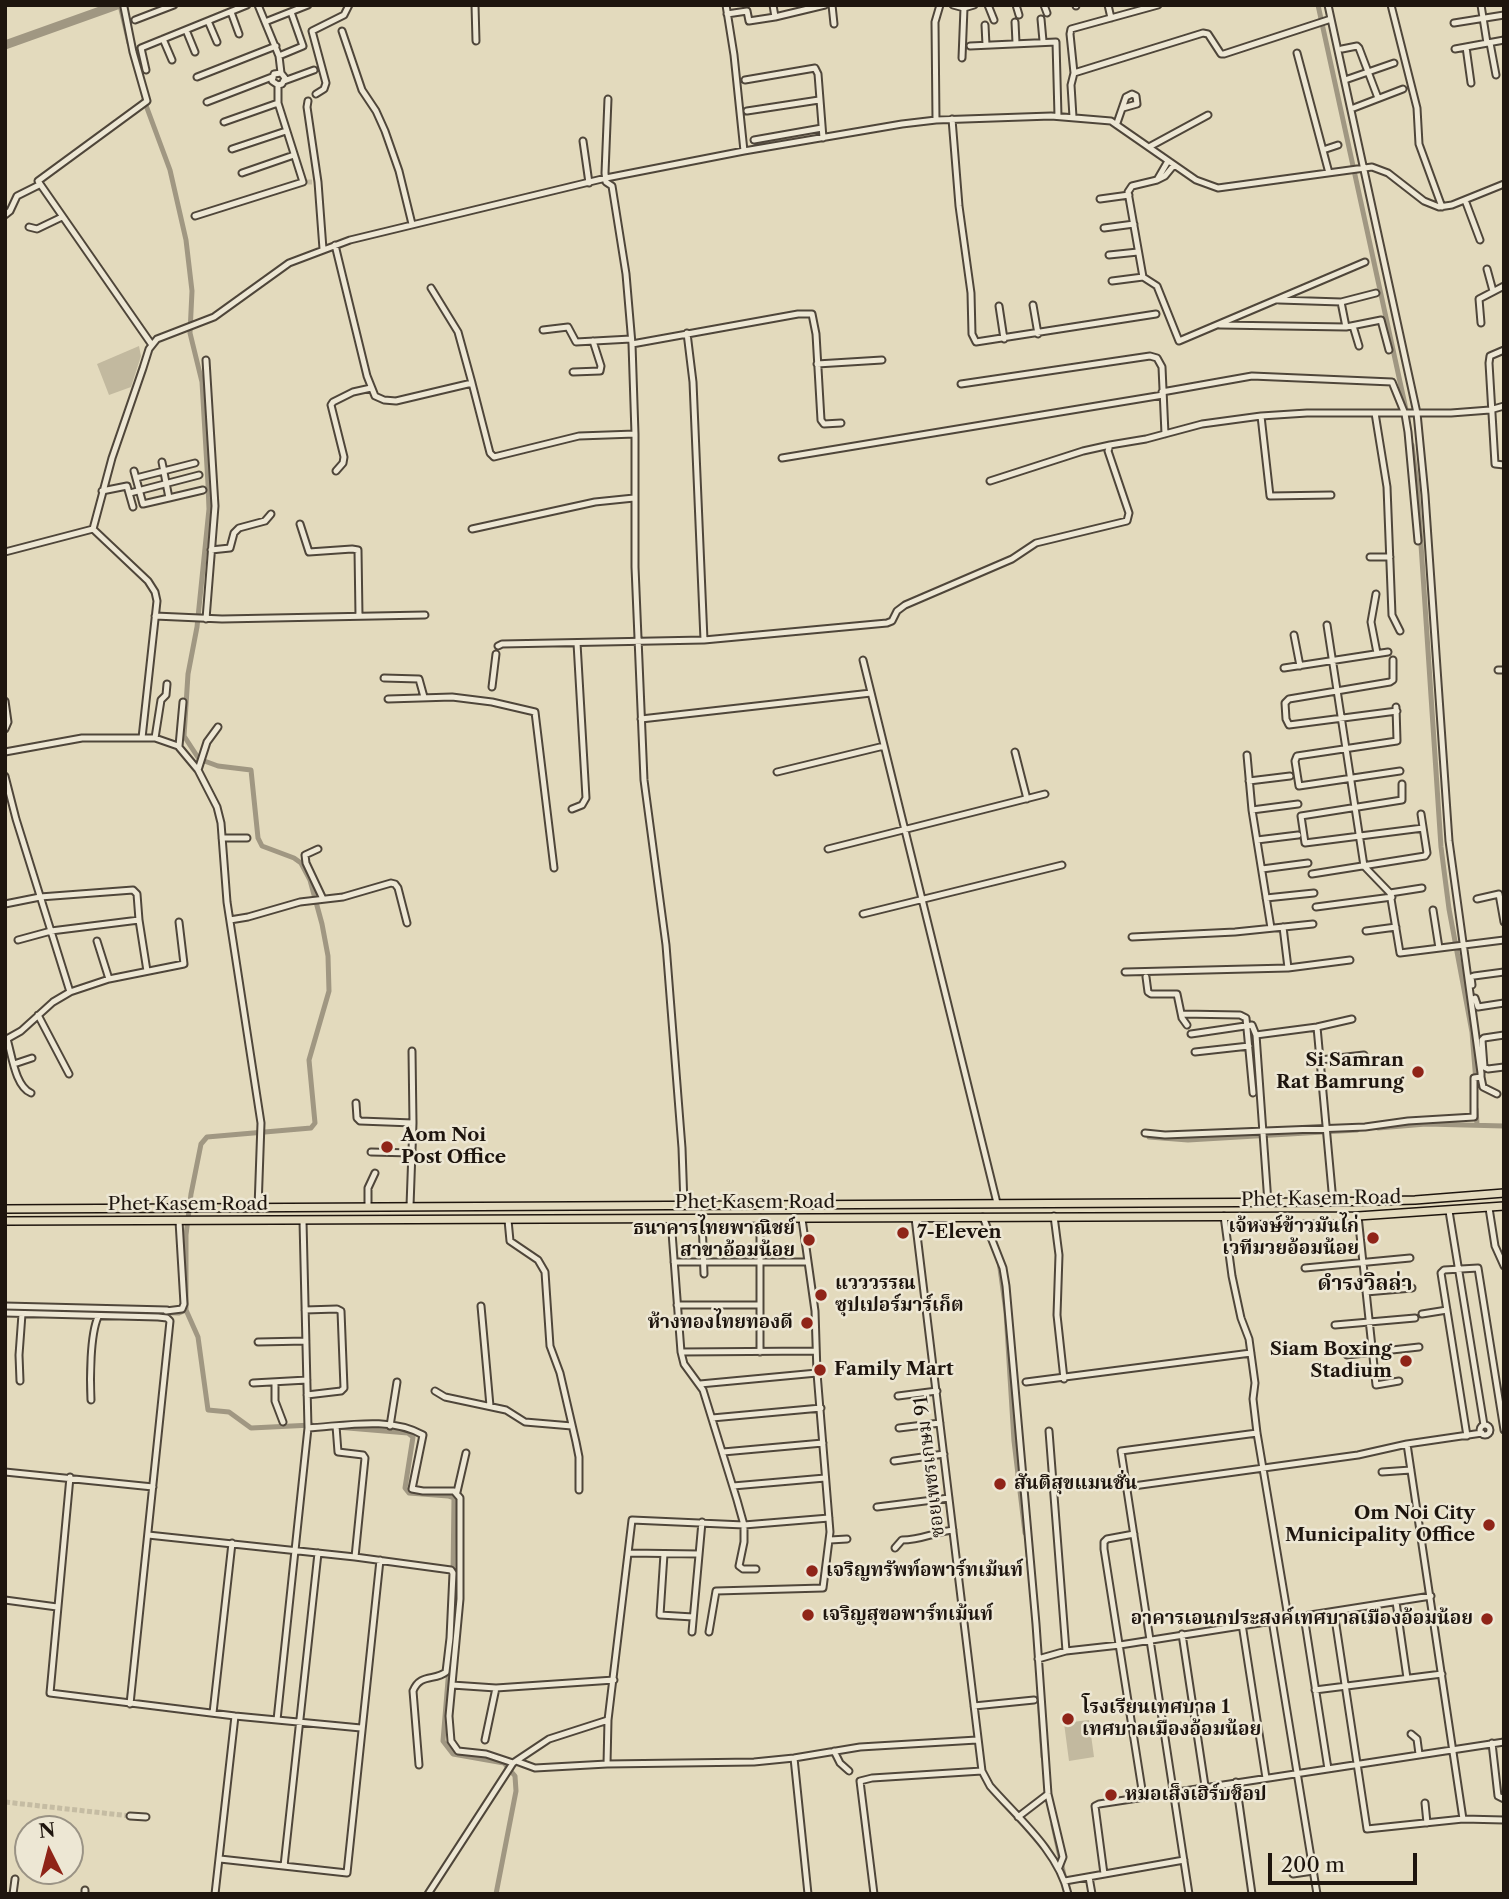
<!DOCTYPE html>
<html>
<head>
<meta charset="utf-8">
<style>
  body { margin:0 }
  #map { position:relative; width:1509px; height:1899px; overflow:hidden; background:#e3dabd; font-family:"Libre Caslon Text",serif }
  canvas { display:block }
  .frame { position:absolute; inset:0; border:7px solid #1e150e; pointer-events:none }
  .north { position:absolute; left:14px; top:1815px; width:70px; height:70px; box-sizing:border-box; background:#ede7d4; border:2px solid #9a9385; border-radius:50%; rotate:354deg; font-size:19px; font-weight:700; line-height:28px; text-align:center; color:#1e150e }
  .north::after { content:''; display:block; margin:auto; width:24px; height:32px; background:#8f2418; clip-path:polygon(50% 0,100% 100%,50% 72%,0 100%) }
  .scale { position:absolute; left:1268px; top:1853px; width:149px; height:32px; box-sizing:border-box; border:4px solid #1e150e; border-top:0; padding-left:9px; font-size:21px; line-height:24px; white-space:nowrap; color:#1e150e; -webkit-text-stroke:5px #ede7d4; paint-order:stroke }
</style>
</head>
<body>
<div id="map">
<canvas width="1509" height="1899"></canvas>
<div class="frame"></div>
<div class="north">N</div>
<div class="scale">200 m</div>
</div>
<script>
const ctx = document.querySelector('canvas').getContext('2d');
ctx.lineJoin = 'round';
function fillPath(path, color) { ctx.fillStyle = color; ctx.fill(path, 'evenodd'); }
function trace(path, color, width, dash) { ctx.strokeStyle = color; ctx.lineWidth = width; ctx.lineCap = dash ? 'butt' : 'round'; ctx.setLineDash(dash || []); ctx.stroke(path); }
function label(font, color, halo, rows, align = 'center') {
  ctx.font = font + ' "Libre Caslon Text","Noto Serif Thai",serif'; ctx.lineWidth = 5; ctx.setLineDash([]); ctx.textBaseline = 'middle'; ctx.strokeStyle = halo; ctx.fillStyle = color; for (const [text, x, y, turn = 0] of rows) {
    ctx.save(); ctx.translate(x, y); ctx.rotate((+turn || 0) * Math.PI / 180); ctx.textAlign = isNaN(turn) ? turn : align; if (halo) ctx.strokeText(text, 0, 0); ctx.fillText(text, 0, 0); ctx.restore();
  }
}
const green = new Path2D(`
  M139,346L141,356L131,387L109,395L97,364Z
  M1089,1720L1094,1757L1069,1761L1064,1723Z`);
const canal = new Path2D(`
  M120,5L129,43
  M1318,5L1407,414
  M144,100L170,170L186,240L192,291L190,333L202,382L208,484L209,509L197,627L188,674L184,736L199,759L218,766L251,770L258,838L262,846L294,858L301,863L310,880L322,924L328,956L329,991L309,1060L315,1123L311,1128L207,1137L201,1144L191,1194L186,1235V1310L198,1337L208,1410L229,1412L251,1428L312,1425
  M1412,445L1417,484L1441,847L1449,909L1472,1032L1476,1082
  M1476,1109L1477,1124
  M1378,1128L1426,1124L1504,1126
  M1149,1137L1188,1140L1357,1130
  M999,1261L1006,1312L1014,1441L1025,1533
  M18,1309L179,1313L186,1310
  M336,1427L408,1433L413,1437L405,1488L409,1493L448,1496L454,1498L453,1575
  M451,1644L443,1741L453,1754L504,1763L515,1776L516,1791L496,1894
  M1039,1697L1043,1757
  M1053,1825L1065,1880`);
const river = new Path2D(`
  M5,45L117,5`);
const minorTunnel = new Path2D(`
  M307,182H315
  M5,1802L130,1816`);
const minor = new Path2D(`
  M258,5L279,56L281,73
  M475,5L476,41
  M726,5L734,55L744,151
  M773,5L775,17L825,5
  M832,5L834,24
  M953,5L964,8L974,5
  M988,5L994,20
  M1016,5L1019,15
  M1044,5L1047,13
  M1076,5V6
  M1108,5L1111,18
  M1391,5L1417,108L1419,144L1442,207
  M1481,5L1487,43
  M124,7L133,52L147,101L38,181L152,345
  M231,12L239,34
  M727,14L747,11L749,21L775,17
  M1041,19L1043,41
  M135,20L174,5
  M208,21L217,42
  M265,22L308,5
  M1015,22L1016,43
  M1454,23L1504,15
  M985,25L986,45
  M186,30L195,52
  M342,31L362,90L376,111L385,131L399,171L412,224
  M163,39L172,60
  M1490,43L1496,75
  M970,46L1056,42L1058,116
  M1466,47L1471,83
  M1342,49L1357,46L1359,48L1378,98
  M1455,49L1504,40
  M1297,53L1329,173
  M279,56L303,46L291,12
  M962,58L964,8
  M146,70L141,48L247,5
  M1074,73L1203,33L1208,34L1221,54H1224L1331,19
  M197,77L276,46
  M745,80L815,68L818,74L823,138
  M1345,80L1394,63
  M284,81L314,70
  M278,85L282,84L285,78L281,73L274,74L272,81L278,85V103L303,182
  M316,94L324,89L326,83L312,31L344,15L349,5
  M608,99L605,173L606,182L612,186L626,274L632,344L635,434V567L644,780L666,945L682,1148L684,1205
  M308,101L307,107L318,182L323,249
  M207,102L272,77
  M1351,109L1403,89
  M747,111L819,100
  M1073,117L1071,85L1074,73L1070,34L1071,29L1158,5
  M952,119L959,206L971,293L972,334L976,342L1156,314
  M936,120L935,22L940,5
  M224,122L278,103
  M1117,123L1126,97L1132,94L1136,96L1137,104L1123,108
  M754,140L822,128
  M583,141L589,183
  M1149,147L1208,115
  M232,149L286,131
  M1323,150L1338,145
  M1168,161L1157,180L1165,176L1174,165
  M242,173L294,155
  M1157,180L1132,186L1128,192L1143,277L1157,286L1179,341L1365,262
  M1100,199L1129,195
  M1465,200L1480,240
  M5,215L10,211L17,196L39,185
  M195,216L303,182
  M29,227L37,229L62,217
  M1104,228L1134,224
  M335,245L367,376L375,396L384,400L396,401L472,383L490,453L494,457L579,436L635,434
  M1109,255L1138,252
  M1487,269L1493,291
  M1112,281L1143,277
  M431,288L458,332L472,383
  M1279,300L1341,302L1376,293
  M1341,302L1346,327
  M1033,305L1038,334
  M999,306L1004,339
  M1481,323L1479,299L1504,286
  M1220,325L1346,327L1381,320L1389,350
  M1353,326L1359,346
  M543,330L568,327L576,342L631,339
  M687,333L693,382L704,640
  M632,344L798,314H812L816,334L821,420L824,424L841,423
  M1504,350L1490,356L1489,363L1495,464L1504,465
  M206,360L215,506L206,619
  M817,364L882,360
  M573,372L600,371L601,366L593,341
  M961,384L1150,356L1157,358L1162,367L1165,434
  M1162,392L1252,376L1392,382L1405,414L1408,432L1418,541
  M1375,413L1387,487L1392,615L1400,631
  M1261,416L1270,496L1331,495
  M782,458L1163,395
  M134,471L143,504L169,498L162,462
  M336,471L343,463L344,457L331,405L333,402L353,392L371,388
  M136,478L195,463
  M990,481L1083,451L1110,445
  M102,491L127,486L133,507
  M130,493L199,475
  M169,498L203,490
  M300,524L309,552L352,549L358,550L359,616
  M93,529L112,458L143,368L149,349L157,339L214,317L289,263L350,240L606,178L744,151L902,124L936,120L1051,116L1111,121L1196,180L1218,188L1372,167L1388,173L1424,201L1439,207L1452,205L1504,184
  M472,529L595,502L634,498
  M211,550L230,548L234,533L239,528L265,521L271,514
  M5,552L93,529L148,581L155,592L157,601L142,738
  M1370,557H1390
  M1376,594L1371,622L1377,653
  M155,616L222,619L425,615
  M1327,625L1364,866L1390,893L1400,953L1504,940
  M1294,635L1300,666
  M498,646L502,644L704,640L887,623L892,621L897,611L905,605L1012,559L1036,543L1127,521L1129,513L1108,451L1110,445L1146,439L1202,424L1261,416L1307,413H1451L1490,410L1504,406
  M863,660L997,1203
  M1393,660V680L1390,682L1289,699L1285,703L1286,719L1289,725L1397,711
  M1284,668L1388,652
  M1498,670H1504
  M384,678L419,679L424,697
  M492,687L496,654
  M388,699L452,697L492,702L535,712L554,868
  M5,701L8,722L5,729
  M1396,707L1397,741L1297,756L1295,761L1299,786L1400,771
  M641,719L871,693
  M155,738L161,700L166,695L167,684
  M179,746L183,702
  M5,752L82,738H155L178,746L198,770L217,807L221,823L227,902L261,1123L258,1208
  M1015,752L1027,799
  M1247,755L1252,810L1271,928
  M198,770L207,742L218,727
  M777,772L884,746
  M5,776L16,819L70,992
  M1249,781L1290,776
  M1402,784V800L1301,816L1305,843L1423,828
  M572,809L582,805L586,798L577,643
  M1252,810L1298,804
  M222,838H247
  M1257,840L1298,835
  M318,849L305,855L306,863L323,899
  M828,849L1045,794
  M1262,869L1308,863
  M1312,874L1425,856L1427,853L1421,814
  M1390,893L1422,888
  M1266,898L1314,893
  M1477,899L1499,894L1504,922
  M5,904L40,897L133,890L137,894L139,920
  M1316,907L1392,897
  M1433,910L1439,948
  M863,914L1062,865
  M230,920L248,917L300,902L343,897L391,883L395,884L398,888L407,923
  M1283,927L1288,968
  M1366,931L1396,927
  M1132,937L1235,932L1313,924
  M18,940L51,931L139,920L147,971
  M97,941L109,979
  M1125,972L1288,968L1350,960
  M1146,977L1148,992L1151,994H1177L1182,1018L1187,1025
  M1472,985L1471,977L1474,976L1504,972
  M1475,998L1478,1007L1504,1003
  M1182,1014L1240,1015L1246,1018L1253,1093
  M38,1015L69,1074
  M1317,1027L1333,1202
  M1191,1034L1252,1025L1256,1035L1317,1027L1352,1019
  M1256,1035L1268,1203
  M1504,1035L1484,1038L1482,1040L1484,1067L1488,1069L1504,1067
  M7,1039C12,1055 15,1086 31,1093
  M5,1040L21,1031L53,1002L70,992L109,979L184,964L179,922
  M1195,1052L1249,1046
  M1320,1060L1364,1055
  M14,1064L32,1058
  M1481,1077L1483,1087L1497,1094
  M356,1103L357,1118L360,1121L413,1123
  M1145,1133L1165,1135L1365,1127L1408,1121L1474,1117V1078L1481,1077V1073L1449,841L1425,495L1417,413L1328,5
  M371,1152L412,1153
  M410,1206L413,1123L412,1051
  M368,1207V1188L375,1173
  M1489,1208L1495,1246L1504,1266
  M1449,1211L1484,1425
  M1054,1216L1059,1255L1057,1315L1064,1379
  M1224,1216L1232,1276L1241,1318L1249,1339L1255,1383L1253,1399L1257,1433L1288,1617
  M1358,1216L1376,1385L1399,1381
  M983,1217L1003,1268L1006,1286L1036,1624L1048,1794L1063,1857L1059,1867
  M915,1218L982,1771L990,1786C1017,1817 1059,1852 1068,1894
  M671,1219L681,1352L684,1364L703,1390L737,1500L744,1525V1542L739,1566L743,1569H756
  M702,1219L704,1274
  M508,1220L510,1241L538,1260L545,1272L550,1346L560,1373L576,1442L579,1457V1490
  M674,1262H806
  M1305,1268L1410,1258
  M1366,1292L1412,1288
  M677,1305H760
  M5,1306L167,1310
  M481,1306L490,1406
  M305,1310L337,1309L341,1311L344,1388L341,1391L307,1395
  M166,1311L182,1309L184,1304L179,1221
  M5,1313L158,1317L167,1318L170,1321L130,1704
  M1422,1314L1447,1310
  M1335,1325L1415,1318
  M258,1342L306,1341
  M681,1352L816,1351
  M760,1352V1218
  M1347,1355L1419,1347
  M20,1381L19,1355L22,1314
  M1026,1382L1251,1353
  M253,1383L307,1380
  M275,1383V1401L283,1422
  M700,1384L817,1373
  M435,1391L445,1397L506,1410L525,1422L572,1426
  M898,1396L937,1391
  M91,1400C90,1379 90,1335 98,1317
  M712,1418L821,1408
  M1480 1430a5 5 0 1 1 10 0a5 5 0 1 1-10 0Z
  M336,1426L338,1452L363,1455L365,1458L355,1557
  M390,1426L397,1382
  M308,1428C344,1426 390,1416 423,1435L412,1489L423,1491H454L460,1498V1599L449,1716L451,1741L458,1751L486,1754L513,1763
  M899,1428L940,1423
  M1049,1431L1066,1651
  M1467,1436L1441,1273L1444,1270L1478,1268L1504,1430
  M1407,1444L1463,1819
  M723,1452L823,1443
  M894,1461L944,1454
  M5,1472L153,1487
  M1382,1472L1411,1470
  M70,1477L50,1693L235,1716L361,1728
  M733,1486L825,1478
  M1126,1487L1358,1455L1407,1444L1482,1433
  M457,1492L466,1453
  M877,1507L949,1498
  M1134,1534L1107,1539L1104,1542V1549L1143,1796
  M148,1535L355,1557L451,1570L453,1573L450,1638L446,1672C435,1681 420,1673 413,1691L419,1765
  M830,1540L847,1539
  M895,1548L902,1540C921,1540 935,1532 953,1530
  M629,1553L699,1554
  M664,1554L660,1615L693,1617
  M5,1600L57,1607
  M1396,1602L1407,1678
  M1334,1612L1367,1829L1463,1819L1504,1820
  M1304,1616L1328,1769
  M1272,1620L1317,1894
  M1242,1624L1266,1778
  M692,1632L702,1522
  M709,1632L716,1591L823,1588L830,1532L817,1373L815,1311L802,1219
  M1182,1634L1205,1786
  M1038,1659L1066,1651L1120,1645L1431,1596
  M452,1685L496,1688L614,1680
  M1315,1690L1442,1674
  M974,1706L1034,1700
  M213,1713L232,1543
  M277,1720L308,1428L303,1221
  M1411,1734L1417,1739L1419,1754
  M485,1740L496,1688
  M1492,1743L1498,1796L1504,1799
  M834,1751L840,1763L849,1771
  M794,1758L808,1894
  M516,1761L535,1768L607,1764L754,1762L794,1758L860,1747L977,1740
  M607,1764L608,1720
  M1236,1782L1252,1894
  M1425,1803L1427,1823
  M130,1816L146,1817
  M1018,1817L1048,1794
  M220,1859L347,1873L380,1560
  M284,1866L318,1553
  M1104,1874L1095,1806L1099,1804L1504,1742
  M1293,1874L1313,1871
  M1089,1877L1092,1894
  M1065,1881L1184,1860
  M13,1894L15,1879
  M85,1894V1890
  M215,1894L235,1716
  M428,1894L513,1763L549,1739L608,1720L632,1520L744,1525L829,1518
  M874,1894L860,1781L872,1778L982,1771
  M1189,1894L1121,1451L1257,1433`);
const major = new Path2D(`
  M5,1209L1333,1202L1415,1200L1504,1193
  M5,1221L1358,1216L1504,1206`);
const markers = [
  [1418,1072,7,"#8f2418"],
  [387,1147,7,"#8f2418"],
  [903,1233,7,"#8f2418"],
  [1373,1238,7,"#8f2418"],
  [809,1240,7,"#8f2418"],
  [821,1295,7,"#8f2418"],
  [807,1323,7,"#8f2418"],
  [1406,1361,7,"#8f2418"],
  [820,1370,7,"#8f2418"],
  [1000,1484,7,"#8f2418"],
  [1489,1525,7,"#8f2418"],
  [812,1571,7,"#8f2418"],
  [808,1615,7,"#8f2418"],
  [1487,1619,7,"#8f2418"],
  [1068,1719,7,"#8f2418"],
  [1111,1795,7,"#8f2418"]
];
const poiNames = [
  ["Si Samran",1404,1061,"right"],
  ["Rat Bamrung",1404,1083,"right"],
  ["Aom Noi",401,1136],
  ["Post Office",401,1158],
  ["เจ้หงษ์ข้าวมันไก่",1359,1227,"right"],
  ["เวทีมวยอ้อมน้อย",1359,1249,"right"],
  ["ธนาคารไทยพาณิชย์",795,1229,"right"],
  ["สาขาอ้อมน้อย",795,1251,"right"],
  ["7-Eleven",917,1233],
  ["แวววรรณ",835,1284],
  ["ซุปเปอร์มาร์เก็ต",835,1306],
  ["ห้างทองไทยทองดี",793,1323,"right"],
  ["Siam Boxing",1392,1350,"right"],
  ["Stadium",1392,1372,"right"],
  ["Family Mart",834,1370],
  ["สันติสุขแมนชั่น",1014,1484],
  ["Om Noi City",1475,1514,"right"],
  ["Municipality Office",1475,1536,"right"],
  ["เจริญทรัพท์อพาร์ทเม้นท์",826,1571],
  ["เจริญสุขอพาร์ทเม้นท์",822,1615],
  ["อาคารเอนกประสงค์เทศบาลเมืองอ้อมน้อย",1473,1619,"right"],
  ["โรงเรียนเทศบาล 1",1082,1708],
  ["เทศบาลเมืองอ้อมน้อย",1082,1730],
  ["หมอเส็งเฮิร์บช็อป",1125,1795]
];
const streetNames = [
  ["Phet Kasem Road",1321,1199,-1],
  ["Phet Kasem Road",755,1203],
  ["Phet Kasem Road",188,1205],
  ["ซอยเพชรเกษม 91",930,1467,-97]
];
const neighbourhoodNames = [
  ["ดำรงวิลล่า",1365,1284]
];
fillPath(green, '#c2b99f');
trace(canal, '#a09782', 5);
trace(river, '#a09782', 9);
trace(minorTunnel, '#c5bca3', 5, [5, 2.5]);
trace(minor, '#4f463a', 9);
trace(major, '#1e150e', 10);
trace(minor, '#ede7d4', 5);
trace(major, '#e3dabd', 7);
for (const [x, y, r, color] of markers) { const dot = new Path2D(); dot.arc(x, y, r, 0, 2 * Math.PI); ctx.fillStyle = color; ctx.fill(dot); trace(dot, '#ede7d4', 2.5); }
label('bold 19px', '#1e150e', '#ede7d4', poiNames, 'left');
label('19px', '#1e150e', '#ede7d4', streetNames);
label('bold 21px', '#1e150e', '#ede7d4', neighbourhoodNames);
</script>
</body>
</html>
